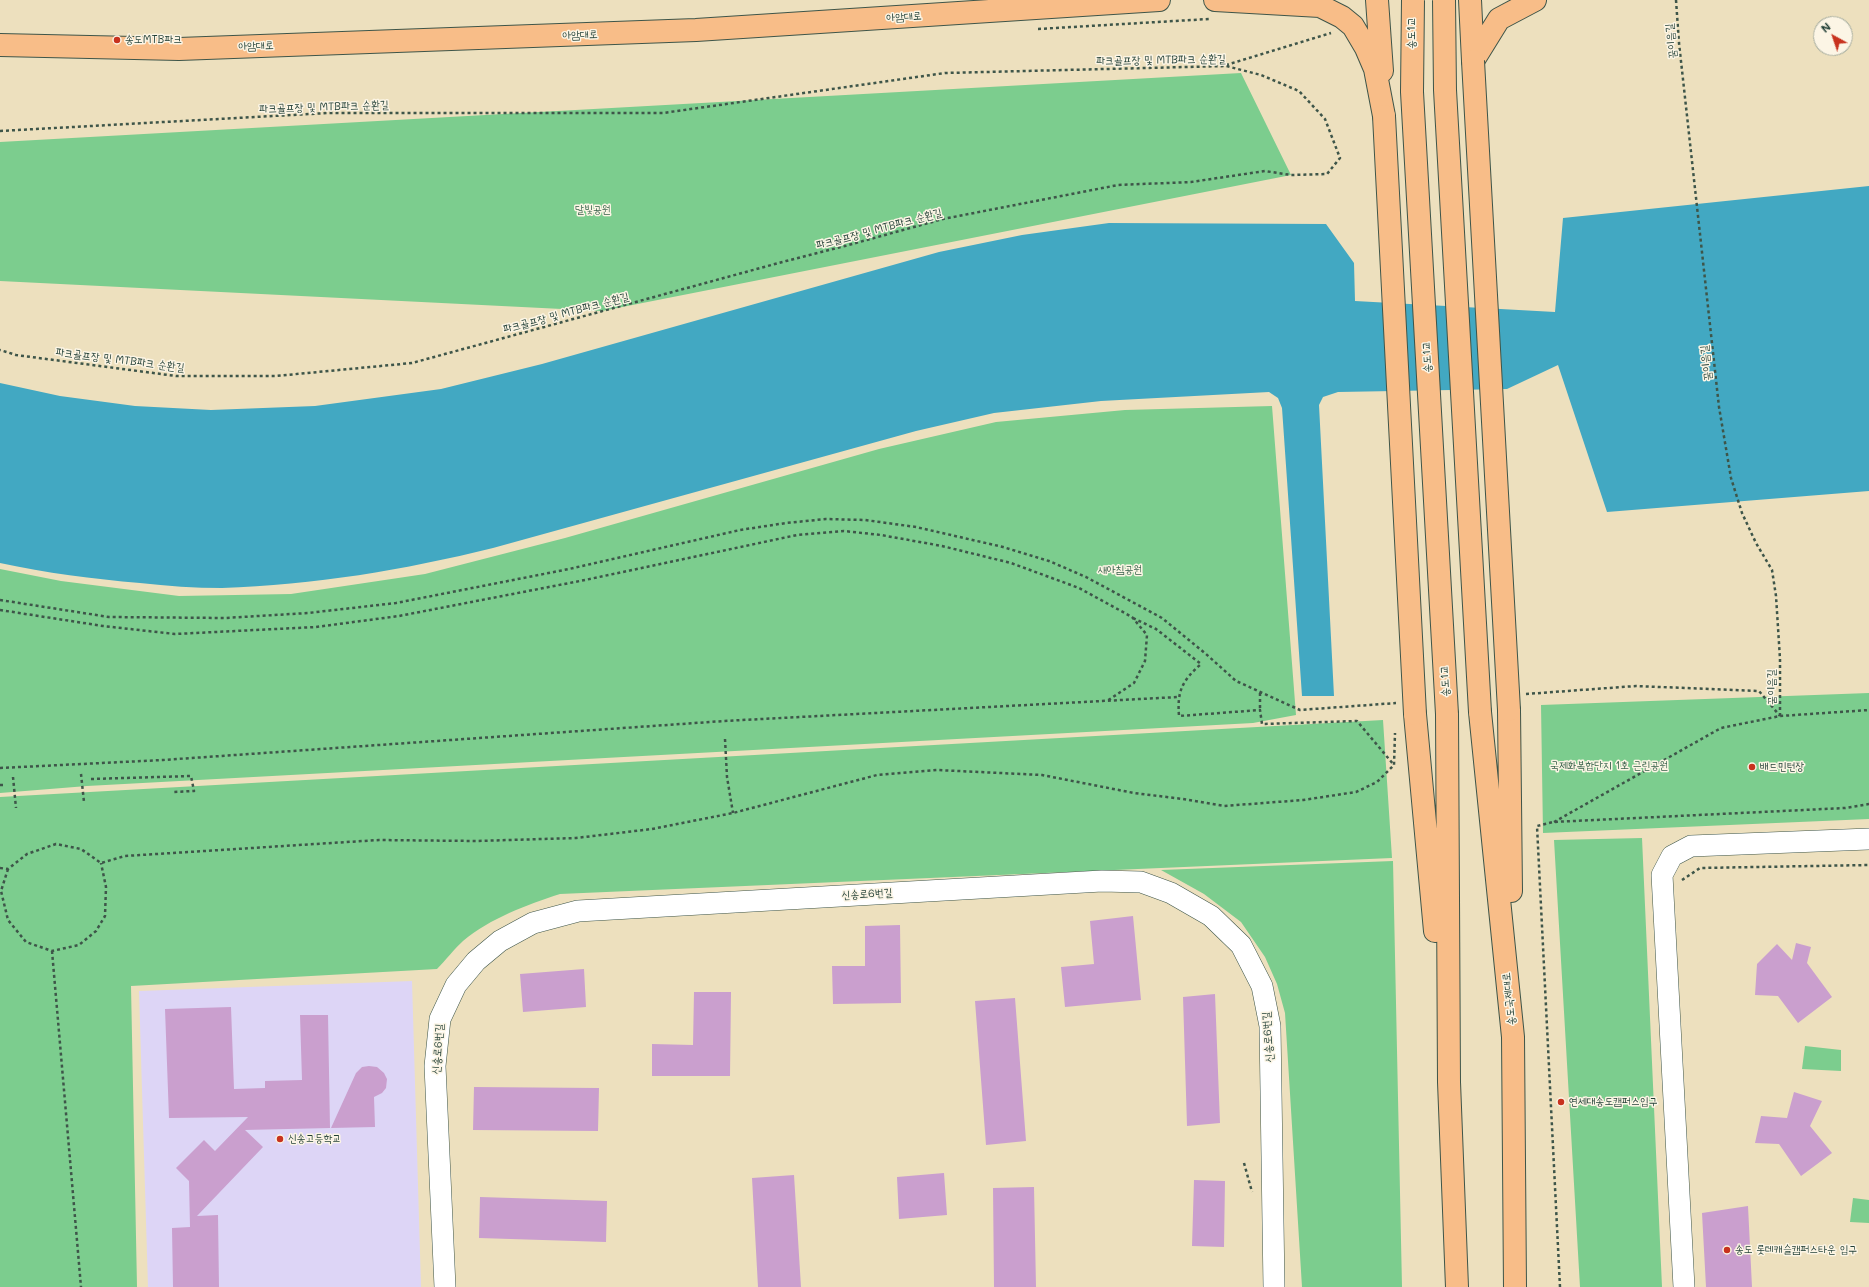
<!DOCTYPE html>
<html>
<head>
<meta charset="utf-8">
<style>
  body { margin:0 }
  #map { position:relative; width:1869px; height:1287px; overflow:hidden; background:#ede0be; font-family:Mali,sans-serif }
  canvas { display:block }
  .north { position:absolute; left:1813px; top:16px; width:40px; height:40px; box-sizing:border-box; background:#fcf5e5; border:1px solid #a4ab9e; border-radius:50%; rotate:320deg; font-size:11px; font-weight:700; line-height:16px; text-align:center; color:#1f3d34 }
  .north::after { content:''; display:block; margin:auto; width:14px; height:18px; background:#c8321e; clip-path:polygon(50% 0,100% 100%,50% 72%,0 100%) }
</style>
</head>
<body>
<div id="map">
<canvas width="1869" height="1287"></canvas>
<div class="north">N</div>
</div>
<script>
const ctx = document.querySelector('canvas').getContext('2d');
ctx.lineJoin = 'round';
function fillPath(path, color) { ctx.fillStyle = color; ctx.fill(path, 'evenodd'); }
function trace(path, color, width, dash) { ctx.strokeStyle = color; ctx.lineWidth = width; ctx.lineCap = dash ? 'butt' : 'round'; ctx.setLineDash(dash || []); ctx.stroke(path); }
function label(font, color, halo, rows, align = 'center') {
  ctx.font = font + ' Mali,"Poor Story",sans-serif'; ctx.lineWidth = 3; ctx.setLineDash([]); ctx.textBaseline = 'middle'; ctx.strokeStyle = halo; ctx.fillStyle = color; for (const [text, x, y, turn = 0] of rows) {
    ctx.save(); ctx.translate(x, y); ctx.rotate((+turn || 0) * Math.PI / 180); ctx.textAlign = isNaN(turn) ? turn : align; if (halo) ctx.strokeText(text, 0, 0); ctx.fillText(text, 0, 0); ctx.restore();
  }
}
const built = new Path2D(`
  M412,981L421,1287H148L139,991Z`);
const green = new Path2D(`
  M1241,73L1291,175L602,311L0,281V142Z
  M1272,406L1296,715L1253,723L87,786L0,793V569L61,581L179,596L291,594L425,574L565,538L879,449L996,422L1125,410Z
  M1869,693V819L1543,833L1541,705Z
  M1383,720L1392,858L560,894C526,905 491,918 463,941C454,949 446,960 437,969L131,986L137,1287H0V797Z
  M1642,838L1662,1287H1580L1554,840Z
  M1393,861L1402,1287H1302L1285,1013L1277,984L1265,957L1241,922L1204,894L1161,870Z
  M1805,1046L1841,1050V1071L1802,1069Z
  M1853,1198L1869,1200V1223L1850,1222Z`);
const water = new Path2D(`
  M1869,186V491L1607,512L1558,365L1507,389L1338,392L1323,397L1319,405L1334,696H1302L1282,408L1278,398L1269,392L1101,401L994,413L916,431L493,548C404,570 314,585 222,588C195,588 167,586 140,583C93,579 46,573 0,563V383L60,396L135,406L211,410L315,406L441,389L542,364L939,252L1022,235L1109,223L1326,224L1354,263L1355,301L1555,312L1563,218Z`);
const building = new Path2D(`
  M1133,916L1141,1000L1065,1007L1061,967L1094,964L1090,921Z
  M900,925L901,1003L833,1004L832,966H865V926Z
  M1796,943L1811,947L1807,963L1832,997L1798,1023L1778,996L1755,995L1757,964L1777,944L1792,960Z
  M584,969L586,1007L523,1012L520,974Z
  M694,992H731L730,1076H652V1044L693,1045Z
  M1215,994L1220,1123L1187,1126L1183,997Z
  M1015,998L1026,1141L986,1145L975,1001Z
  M231,1007L234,1089L265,1088V1081L302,1080L300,1015H328L330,1128L245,1130L263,1147L197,1216L218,1215L219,1287H173L172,1228L190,1227L189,1181L176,1168L204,1140L215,1151L248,1117L169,1118L165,1009Z
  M369,1066L377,1067L384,1073L387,1079L386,1088L382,1093L374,1097L375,1127L331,1128L356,1073L362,1067Z
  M474,1087L599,1088L598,1131L473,1130Z
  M1794,1092L1822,1101L1810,1126L1832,1153L1801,1176L1779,1144L1755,1143L1761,1116L1787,1118Z
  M944,1173L947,1215L899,1219L897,1177Z
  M794,1175L801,1287H758L752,1178Z
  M1194,1180L1225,1181L1224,1247L1192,1246Z
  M1034,1187L1036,1287H994L993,1188Z
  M480,1197L607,1201L606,1242L479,1238Z
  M1748,1206L1752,1287H1706L1702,1213Z`);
const path = new Path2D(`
  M1676,0L1679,43L1719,407L1731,478L1742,513L1756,543L1772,570L1776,596L1780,659V715
  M1038,29L1209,19
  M1226,65L1331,33
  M0,131L328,113H663L945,73L1226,66L1261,75L1299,91L1325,119L1340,158L1327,174L1291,175L1265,171L1191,182L1118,185L943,219L845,246L786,261L412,363L276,376H176L16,355L0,350
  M0,600L109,617L225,618L308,613L396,603L569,569L740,530L786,523L826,519L865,520L916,527L1003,547L1049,561L1086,577L1162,618L1206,654L1236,681L1300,710L1396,703
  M0,610L103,626L175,634L316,627L399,616L585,580L797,535L844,531L881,535L942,546L1011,563L1079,588L1132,617L1147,635L1145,661L1134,683L1107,701
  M1133,618L1156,629L1201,664C1182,681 1177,691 1179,716L1260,710L1262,724L1357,721L1394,765L1395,733
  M1260,693V710
  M1526,694L1636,686L1759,691L1780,716
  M725,739L727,777L733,813
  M0,768L163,760L724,721L1178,697
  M81,774L84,802
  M13,777L16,808
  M91,779L191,776L194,791L173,792
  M0,785H6
  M1554,822L1721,728L1780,716L1869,710
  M0,868L8,869L27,854L56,844L81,849L101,863L125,856L379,840L476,841L576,838L652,829L733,813L877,775L937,770L1042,775L1134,793L1183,799L1224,806L1303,800L1356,792L1377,782L1394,765
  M8,869L1,891L8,920L26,942L52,951L79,945L96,931L105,916L106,887L101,863
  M1682,880L1700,868L1869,865
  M52,951L81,1287
  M1244,1163L1252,1192
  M1560,1287L1537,826L1553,822L1845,808L1869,804`);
const minor = new Path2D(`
  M445,1287L435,1066L440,1019L456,985L476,961L500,941L533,923L578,911L1102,881L1141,882L1171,893L1211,916L1241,945L1262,986L1270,1026L1274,1287
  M1684,1287L1662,875L1672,856L1691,846L1869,839`);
const major = new Path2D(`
  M1215,0L1320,6L1342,17L1353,26L1366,48L1375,69L1384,116
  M1377,0L1382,71
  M1470,0L1473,61
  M0,45L179,49L696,30L1159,0
  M1473,61L1499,19L1535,0
  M1509,710L1511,891
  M1480,712L1513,1037L1515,1287
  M1415,714L1435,931
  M1447,714L1449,1082L1457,1287`);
const majorBridge = new Path2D(`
  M1413,0L1412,92L1447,714
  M1444,0L1445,90L1480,712
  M1473,61L1509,710
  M1384,116L1415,714`);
const markers = [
  [117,40,4,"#c8321e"],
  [1752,767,4,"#c8321e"],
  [1561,1102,4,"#c8321e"],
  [280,1139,4,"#c8321e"],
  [1727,1250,4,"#c8321e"]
];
const streetNames = [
  ["아암대로",904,17,-4],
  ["송도1교",1412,33,-90],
  ["아암대로",580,35,-2],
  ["꿈이음길",1671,41,-95],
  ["아암대로",256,46,-2],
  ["파크골프장 및 MTB파크 순환길",1161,60,-1],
  ["파크골프장 및 MTB파크 순환길",324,107,-2],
  ["파크골프장 및 MTB파크 순환길",879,229,-15],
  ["파크골프장 및 MTB파크 순환길",566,313,-15],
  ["송도1교",1427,357,-93],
  ["파크골프장 및 MTB파크 순환길",120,360,7],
  ["꿈이음길",1706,363,-96],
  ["송도1교",1445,681,-93],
  ["꿈이음길",1772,687,-90],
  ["신송로6번길",867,894,-3],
  ["송도국제대로",1509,999,-96],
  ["신송로6번길",1268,1037,-94],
  ["신송로6번길",438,1049,-86]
];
const poiNames = [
  ["송도MTB파크",125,40],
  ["배드민턴장",1760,767],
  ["연세대송도캠퍼스입구",1569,1102],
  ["신송고등학교",288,1139],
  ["송도 롯데캐슬캠퍼스타운 입구",1735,1250]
];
const parkNames = [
  ["달빛공원",593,210],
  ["새아침공원",1120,570],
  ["국제화복합단지 1호 근린공원",1609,766]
];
fillPath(built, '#ddd5f6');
fillPath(green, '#7ccd8e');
fillPath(water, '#42a8c2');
fillPath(building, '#ca9fce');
trace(minor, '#3e5549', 22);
trace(major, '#3e5549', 24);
trace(path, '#3e5549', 2.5, [3, 3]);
trace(minor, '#fff', 21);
trace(major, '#f8bd88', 22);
trace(majorBridge, '#3e5549', 24, []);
trace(majorBridge, '#f8bd88', 22);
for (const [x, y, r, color] of markers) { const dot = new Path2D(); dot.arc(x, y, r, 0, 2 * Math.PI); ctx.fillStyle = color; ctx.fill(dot); trace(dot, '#fcf5e5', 1.5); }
label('11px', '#1f3d34', '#fcf5e5', streetNames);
label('11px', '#1f3d34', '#fcf5e5', poiNames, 'left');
label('11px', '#36614a', '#fcf5e5', parkNames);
</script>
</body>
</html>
